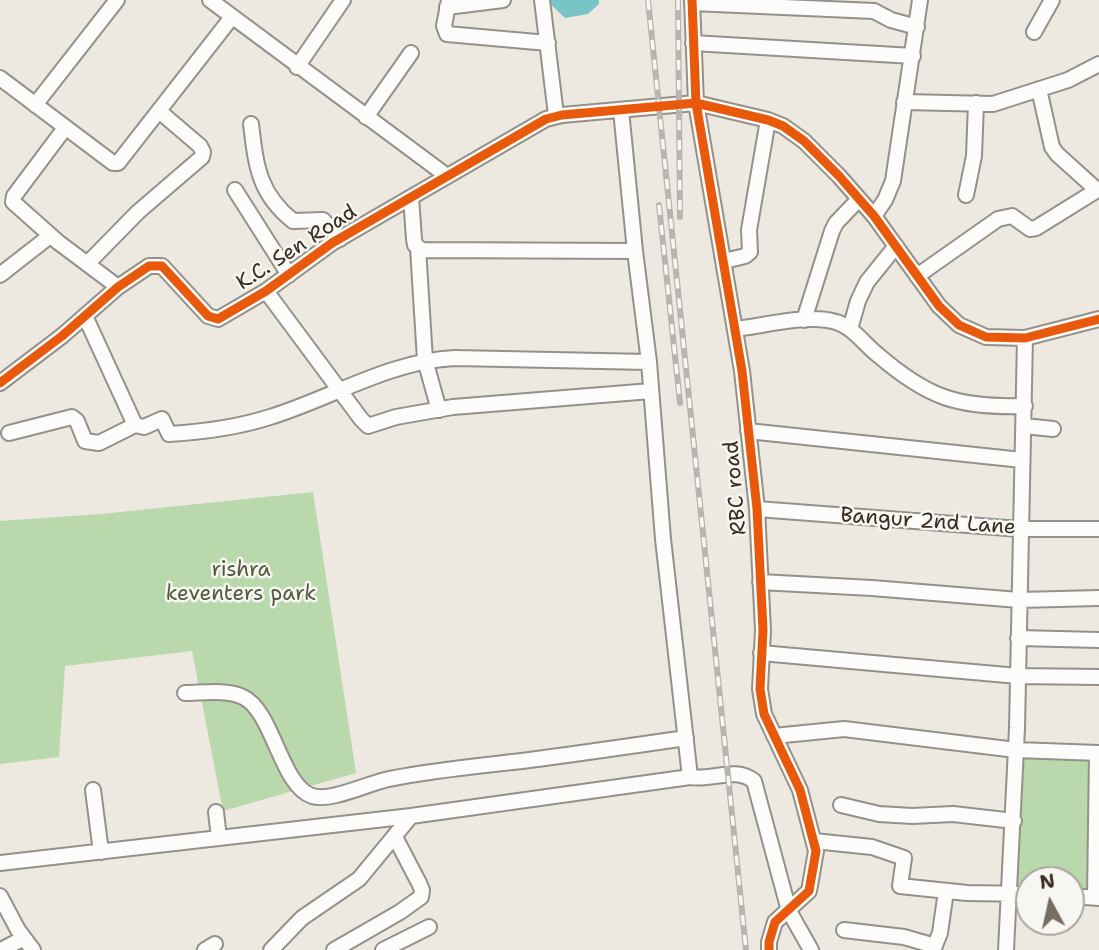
<!DOCTYPE html>
<html>
<head>
<meta charset="utf-8">
<style>
  body { margin:0 }
  #map { position:relative; width:1099px; height:950px; overflow:hidden; background:#ede9e0; font-family:"Shantell Sans",sans-serif }
  canvas { display:block }
  .north { position:absolute; left:1015px; top:866px; width:70px; height:70px; box-sizing:border-box; background:#f6f6f2; border:2px solid #aba49d; border-radius:50%; rotate:352deg; font-size:19px; font-weight:700; line-height:28px; text-align:center; color:#3b2a1e }
  .north::after { content:''; display:block; margin:auto; width:24px; height:32px; background:#796d62; clip-path:polygon(50% 0,100% 100%,50% 72%,0 100%) }
</style>
</head>
<body>
<div id="map">
<canvas width="1099" height="950"></canvas>
<div class="north">N</div>
</div>
<script>
const ctx = document.querySelector('canvas').getContext('2d');
ctx.lineJoin = 'round';
function fillPath(path, color) { ctx.fillStyle = color; ctx.fill(path, 'evenodd'); }
function trace(path, color, width, dash) { ctx.strokeStyle = color; ctx.lineWidth = width; ctx.lineCap = dash ? 'butt' : 'round'; ctx.setLineDash(dash || []); ctx.stroke(path); }
function label(font, color, halo, rows, align = 'center') {
  ctx.font = font + ' "Shantell Sans",sans-serif'; ctx.lineWidth = 5; ctx.setLineDash([]); ctx.textBaseline = 'middle'; ctx.strokeStyle = halo; ctx.fillStyle = color; for (const [text, x, y, turn = 0] of rows) {
    ctx.save(); ctx.translate(x, y); ctx.rotate((+turn || 0) * Math.PI / 180); ctx.textAlign = isNaN(turn) ? turn : align; if (halo) ctx.strokeText(text, 0, 0); ctx.fillText(text, 0, 0); ctx.restore();
  }
}
const green = new Path2D(`
  M313,492L356,773L223,811L192,651L65,666L59,757L0,764V521L101,514Z
  M1016,750L1097,753L1095,897L1071,896V880H1029V894L1010,893Z`);
const water = new Path2D(`
  M546,0H599V4L588,14L565,18Z`);
const minor = new Path2D(`
  M210,0L447,176
  M449,0L444,26L447,34L548,43
  M542,0L556,115
  M692,0L696,103L742,371L757,509L763,630L760,689L764,714L800,790L816,851L809,891L775,922L769,942V950
  M692,3L874,11L891,20L917,27
  M447,7L503,0
  M1034,32L1052,0
  M693,43L913,56
  M297,67L343,0
  M0,78L113,163H118L232,17
  M1039,89L1052,147L1057,154L1097,190
  M904,102L993,104L1068,80L1099,64
  M35,105L117,0
  M621,110L635,251
  M366,117L411,53
  M251,124C256,165 258,193 293,221L323,220L340,239
  M65,128L14,196L13,202L58,242L118,287
  M235,190L289,275
  M966,195L974,156L976,103
  M411,197L414,239L415,245L422,250L635,251L649,362L663,539L690,777
  M874,216L885,200L893,181L920,0
  M418,248L425,360L439,410
  M724,261L745,256L750,252L749,230L768,120
  M87,264L138,212L202,157L203,152L200,146L159,111
  M0,275L50,236
  M917,276L998,219L1012,216L1030,229L1036,228L1099,189
  M266,291L361,419L368,426L396,417L453,407L651,391
  M85,316L135,425L144,427L162,419L169,434C202,432 239,427 270,417C332,398 389,361 455,358L649,362
  M804,320L832,231L836,223L859,199
  M735,329C763,326 810,313 836,322C853,327 865,345 878,355C928,398 958,408 1025,406
  M850,329L858,301L867,282L896,246
  M0,383L62,336L118,287L149,266H162L208,316L218,319L266,291L332,243L546,119L562,115L696,103L768,120L783,126L804,141L839,176L874,216L939,306L959,325L986,337L1025,338L1099,319
  M1024,426L1053,429
  M748,431L1022,460
  M9,433L72,417L77,421L85,441L99,443L135,425
  M757,509L1020,529H1099
  M760,582L872,588L1019,600L1099,598
  M1018,638L1099,640
  M761,653L1018,676L1099,677
  M185,693C202,693 227,689 243,697C273,711 281,786 312,796C331,802 369,783 389,779C433,770 478,766 522,761C576,754 631,746 686,738
  M774,736L844,729L1016,750L1099,753
  M93,790L101,852
  M841,805L879,814L912,816L953,814L1014,821
  M216,812L219,838
  M814,841L872,847L904,858L900,886L967,893L1029,894
  M0,863L411,816L690,777C712,781 735,766 754,781L789,911L811,950
  M0,896L18,930L33,950
  M1071,896L1099,898
  M1095,897L1097,753
  M844,930L904,937L935,946
  M1,950L24,938
  M205,950L215,944
  M271,950L302,918L359,879L411,816
  M334,950L400,912L421,897L422,890L419,883L395,837
  M383,950L429,927
  M933,950L940,933L946,891
  M1006,950L1017,728L1025,338`);
const rail = new Path2D(`
  M648,0L746,950
  M678,0L680,217
  M659,205L680,403`);
const cycleway = new Path2D(`
  M692,0L696,103L742,371L757,509L763,630L760,689L764,714L800,790L816,851L809,891L775,922L769,942V950
  M0,383L62,336L118,287L149,266H162L208,316L218,319L266,291L332,243L546,119L562,115L696,103L768,120L783,126L804,141L839,176L874,216L939,306L959,325L986,337L1025,338L1099,319`);
const streetNames = [
  ["K.C. Sen Road",297,248,-33],
  ["RBC road",736,488,-95],
  ["Bangur 2nd Lane",928,522,4]
];
const parkNames = [
  ["rishra",241,571],
  ["keventers park",241,595]
];
fillPath(green, '#b9d8ac');
fillPath(water, '#77c5c7');
trace(minor, '#95908a', 18);
trace(minor, '#fcfcfa', 14);
trace(rail, '#b7b4b1', 6);
trace(rail, '#f6f6f2', 3.5, [10]);
trace(cycleway, '#e8590c', 9);
label('21px', '#3b2a1e', '#f6f6f2', streetNames);
label('21px', '#545a3c', '#f6f6f2', parkNames);
</script>
</body>
</html>
